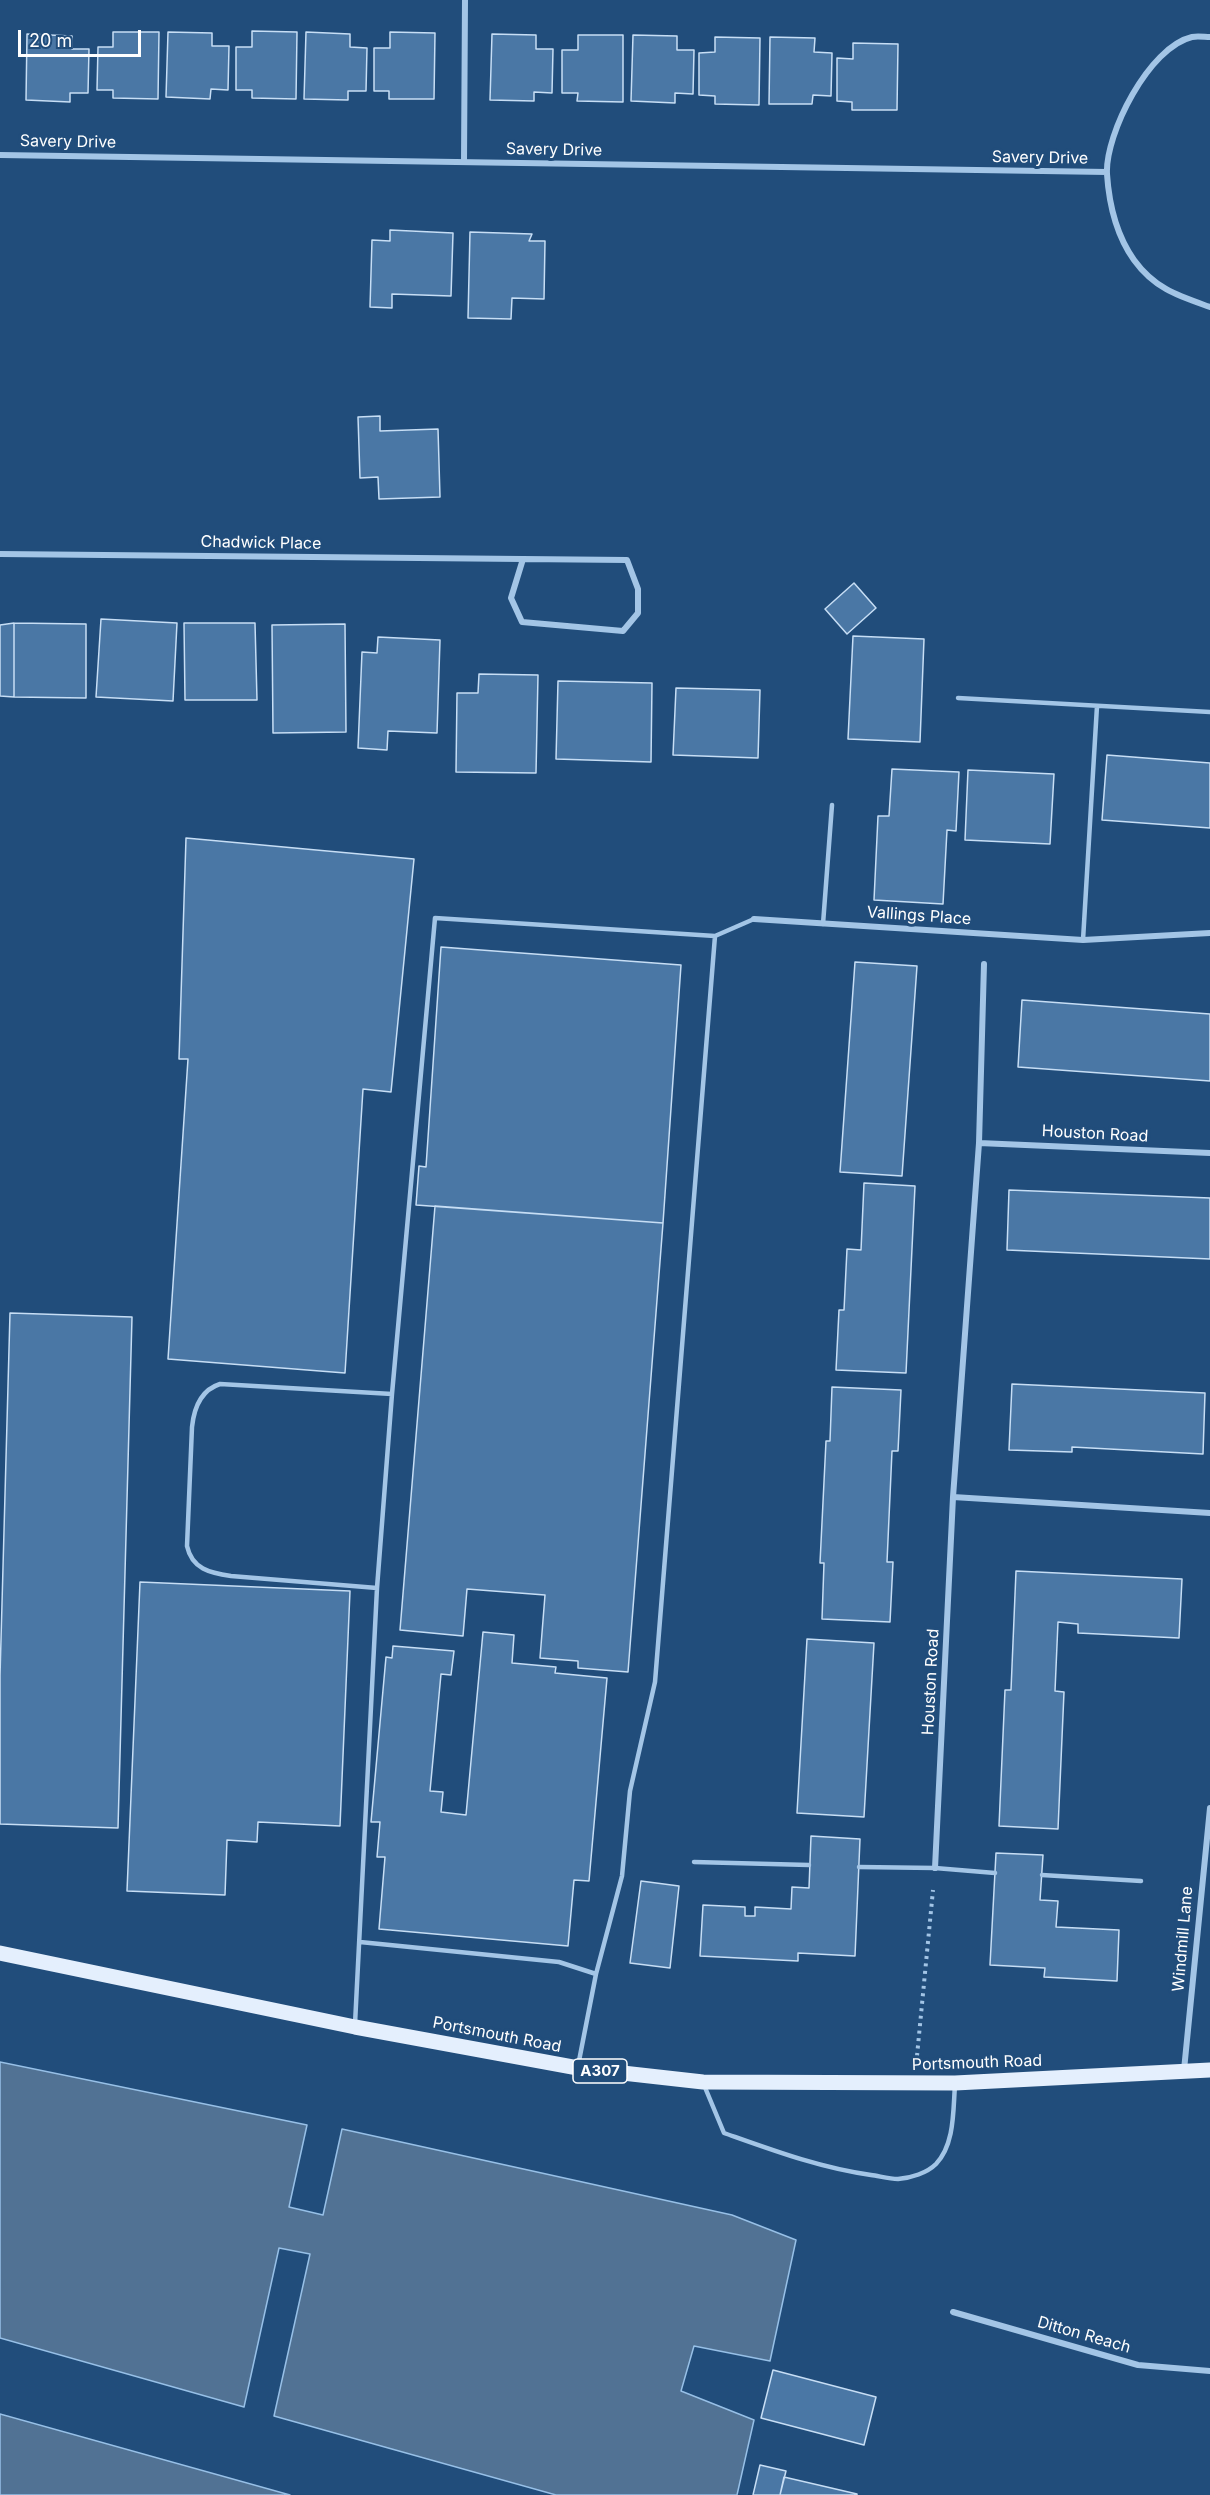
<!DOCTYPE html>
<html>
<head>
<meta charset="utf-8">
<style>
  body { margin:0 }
  #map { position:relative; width:1210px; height:2495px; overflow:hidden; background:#214d7b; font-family:Inter,sans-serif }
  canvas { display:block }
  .scale { position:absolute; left:18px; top:30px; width:123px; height:27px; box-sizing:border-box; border:3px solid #fff; border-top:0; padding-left:8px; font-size:18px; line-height:21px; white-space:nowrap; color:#fff; -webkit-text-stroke:4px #214d7b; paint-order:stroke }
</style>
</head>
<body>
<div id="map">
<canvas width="1210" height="2495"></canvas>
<div class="scale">20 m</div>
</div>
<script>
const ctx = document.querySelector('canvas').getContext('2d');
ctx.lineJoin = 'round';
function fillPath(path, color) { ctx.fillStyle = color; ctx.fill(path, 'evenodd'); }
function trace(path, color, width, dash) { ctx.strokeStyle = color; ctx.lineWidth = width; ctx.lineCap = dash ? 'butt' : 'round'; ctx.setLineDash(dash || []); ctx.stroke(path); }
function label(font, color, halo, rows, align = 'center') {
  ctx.font = font + ' Inter,sans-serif'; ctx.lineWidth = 6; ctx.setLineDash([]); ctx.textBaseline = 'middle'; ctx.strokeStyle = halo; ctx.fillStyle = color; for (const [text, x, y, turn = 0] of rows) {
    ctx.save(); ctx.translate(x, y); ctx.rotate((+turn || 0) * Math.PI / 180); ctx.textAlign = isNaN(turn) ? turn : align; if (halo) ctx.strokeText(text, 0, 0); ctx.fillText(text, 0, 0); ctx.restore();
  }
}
const water = new Path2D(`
  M0,2062L307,2125L289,2207L323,2215L342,2129L732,2215L796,2240L770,2361L694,2346L681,2391L754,2420L737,2495H556L274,2416L310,2254L279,2248L244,2407L0,2338Z
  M0,2414L290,2495H0Z`);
const building = new Path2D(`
  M252,31L297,32L296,99L252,98V90H236V47H252Z
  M113,32H159L158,99L113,98V90H97L98,47H113Z
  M168,32L212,33V46H229L228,90L211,89L210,99L166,97Z
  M306,32L350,34V47L367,48L366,91H348V100L304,99Z
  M390,32L435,33L434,99H389V91H374V48H390Z
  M27,34L72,36V49H89L88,93H70V102L26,100Z
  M492,34L536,35V49H553L552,93L534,92V101L490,100Z
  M578,35H623V102L577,101L578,93H562V50H578Z
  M633,35L677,36V50H694L693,94L675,93V103L631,101Z
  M715,37L760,38L759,105L715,104V96L699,95V53L715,52Z
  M770,37L815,38L814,52L832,53L831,96L813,95L812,104H769Z
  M853,43L898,44L897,110H852V102L837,101V58L853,59Z
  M390,230L453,233L451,296L392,294V308L370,307L372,240L390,241Z
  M470,232L532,234L529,241H545L544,299L512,298L511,319L468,318Z
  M380,416V431L438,429L440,497L379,499L378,477L360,478L358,417Z
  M854,583L876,608L847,634L825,609Z
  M101,619L177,623L173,701L96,697Z
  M14,623V697L0,696V625Z
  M14,623L86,624V698L14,697Z
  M184,623H255L257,700H185Z
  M345,624L346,732L273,733L272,625Z
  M853,636L924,639L920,742L848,739Z
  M378,637L440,640L437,733L388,731L387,750L358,748L362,652L377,653Z
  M479,674L538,675L536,773L456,772L457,693H478Z
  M558,681L652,683L651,762L556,759Z
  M676,688L760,690L758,758L673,755Z
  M1107,755L1210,763V828L1102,820Z
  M892,769L959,772L956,831L947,830L943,904L874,900L878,816H889Z
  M968,770L1054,774L1050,844L965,840Z
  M186,838L414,859L391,1092L363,1089L345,1373L168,1359L188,1059H179Z
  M441,947L681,965L663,1223L416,1205L419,1166L426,1167Z
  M855,962L917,966L902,1176L840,1172Z
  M1022,1000L1210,1014V1081L1018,1067Z
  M864,1183L915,1186L906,1373L836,1370L839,1310H844L847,1249L861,1250Z
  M1009,1190L1210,1198V1259L1007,1250Z
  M435,1206L663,1223L628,1672L578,1668V1661L540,1658L545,1595L467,1589L463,1636L400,1630Z
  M10,1313L132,1317L118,1828L0,1824V1676Z
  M1012,1384L1205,1393L1203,1454L1072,1447V1452L1009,1450Z
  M832,1387L901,1390L898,1451H892L887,1562H893L890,1622L822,1619L824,1563H820L826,1441H830Z
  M1016,1571L1182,1579L1179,1638L1078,1633V1624L1058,1622L1055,1691L1064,1692L1058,1829L999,1826L1005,1690H1011Z
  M140,1582L350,1591L340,1826L258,1822L257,1842L227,1840L225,1895L127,1891Z
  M483,1632L514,1635L512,1663L556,1667L555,1673L607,1678L589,1881L574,1880L568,1946L379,1929L385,1857H377L380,1822H371L386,1657L392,1658L393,1646L454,1651L451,1675L441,1674L430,1791L443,1792L441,1812L466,1815Z
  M807,1639L874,1643L864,1817L797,1813Z
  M811,1836L860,1839L855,1956L798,1953V1961L700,1956L703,1905L745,1907V1916H755V1907L791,1909L792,1887L809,1888Z
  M996,1853L1043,1855L1040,1900L1058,1901L1056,1927L1119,1930L1117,1981L1044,1977L1045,1968L990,1965Z
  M641,1881L679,1886L670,1968L630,1963Z
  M773,2370L876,2397L864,2445L761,2418Z
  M760,2465L786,2471L780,2495H753Z
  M784,2477L857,2494V2495H780Z`);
const path = new Path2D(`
  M917,2056L933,1890`);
const lane = new Path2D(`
  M958,698L1210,712
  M823,924L832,805
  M1083,940L1097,706
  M377,1588L231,1576C210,1573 192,1569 187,1546L192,1427C194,1408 201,1390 220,1384L392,1394
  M694,1862L809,1865
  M859,1867L935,1868L995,1873
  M1042,1875L1141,1881
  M360,1942L559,1962L596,1974
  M355,2024L377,1588L392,1394L435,918L715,936L754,919
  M578,2066L596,1974L622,1876L630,1791L655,1682L715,936
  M704,2085L724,2133C772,2150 820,2168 871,2175C879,2176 889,2179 898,2179C911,2178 927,2173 936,2164C955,2144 953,2110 955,2085`);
const street = new Path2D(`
  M1210,37C1205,37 1197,36 1192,37C1149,47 1105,134 1107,174C1109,204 1117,236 1134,260C1155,289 1179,296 1210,307
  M0,155L1107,172
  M464,162L465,0
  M0,554L627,560L638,589V613L623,631L522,622L511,598L523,559
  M754,919L1083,940L1210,933
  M979,1143L1210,1153
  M953,1497L1210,1513
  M935,1868L953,1497L979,1143L984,964
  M1184,2070L1210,1808
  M953,2312L1138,2365L1210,2371`);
const primary = new Path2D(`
  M0,1953L355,2027L578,2068L703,2082L955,2083L1210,2070`);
const shields = [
  [600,2071,54]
];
const shieldNames = [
  ["A307",600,2071]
];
const streetNames = [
  ["Savery Drive",68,142,1],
  ["Savery Drive",554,150,1],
  ["Savery Drive",1040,158,1],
  ["Chadwick Place",261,543,1],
  ["Vallings Place",919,916,4],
  ["Houston Road",1095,1134,3],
  ["Houston Road",931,1682,-87],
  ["Windmill Lane",1183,1939,-85],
  ["Portsmouth Road",497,2035,11],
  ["Portsmouth Road",977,2063,-2],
  ["Ditton Reach",1084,2335,16]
];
fillPath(water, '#517294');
trace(water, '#97c0e7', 1.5);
fillPath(building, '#4a77a5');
trace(building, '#c7def5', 1.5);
trace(path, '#a3c5e6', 4, [3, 4.5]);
trace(lane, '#a3c5e6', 4.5);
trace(street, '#a3c5e6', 6);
trace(primary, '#e4effd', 15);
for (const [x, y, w] of shields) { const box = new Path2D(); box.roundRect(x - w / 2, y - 12, w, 24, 4.5); ctx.fillStyle = '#214d7b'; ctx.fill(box); trace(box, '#fff', 1.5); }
label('bold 15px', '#fff', null, shieldNames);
label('16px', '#fff', '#214d7b', streetNames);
</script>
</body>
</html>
